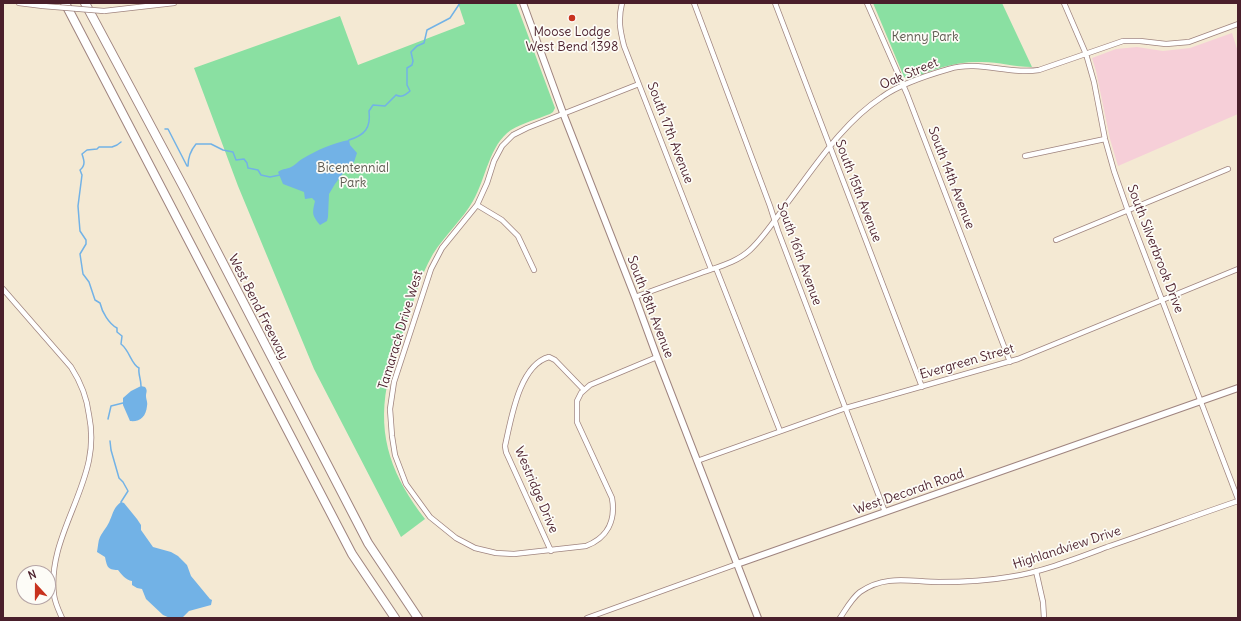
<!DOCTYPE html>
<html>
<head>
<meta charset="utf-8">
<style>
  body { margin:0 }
  #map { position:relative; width:1241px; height:621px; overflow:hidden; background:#f4e9d3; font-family:Delius,sans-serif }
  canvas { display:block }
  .frame { position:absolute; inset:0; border:4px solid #4a1f2b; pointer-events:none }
  .north { position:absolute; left:16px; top:565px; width:40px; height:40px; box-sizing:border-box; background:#fdfcf7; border:1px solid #b5a4a5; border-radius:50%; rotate:339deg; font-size:11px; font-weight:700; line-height:16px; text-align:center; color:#4a1f2b }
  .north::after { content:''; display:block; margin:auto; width:14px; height:18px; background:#c8321e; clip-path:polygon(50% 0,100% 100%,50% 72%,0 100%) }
</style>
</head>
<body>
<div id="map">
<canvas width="1241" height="621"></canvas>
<div class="frame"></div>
<div class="north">N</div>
</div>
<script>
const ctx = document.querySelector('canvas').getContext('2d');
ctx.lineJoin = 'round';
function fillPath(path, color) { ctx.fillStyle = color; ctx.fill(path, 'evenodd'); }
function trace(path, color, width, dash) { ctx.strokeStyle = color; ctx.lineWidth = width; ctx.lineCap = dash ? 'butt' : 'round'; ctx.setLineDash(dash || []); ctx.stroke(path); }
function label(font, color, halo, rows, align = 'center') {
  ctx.font = font + ' Delius,sans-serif'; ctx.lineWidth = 3.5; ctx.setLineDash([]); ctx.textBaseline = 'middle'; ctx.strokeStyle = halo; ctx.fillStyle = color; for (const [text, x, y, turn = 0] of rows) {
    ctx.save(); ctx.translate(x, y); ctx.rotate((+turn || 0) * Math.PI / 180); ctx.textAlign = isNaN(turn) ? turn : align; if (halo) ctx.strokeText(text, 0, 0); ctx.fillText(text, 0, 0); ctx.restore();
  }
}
const built = new Path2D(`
  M1232,33L1238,52V114L1118,166L1110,139L1096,71L1092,58L1116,49L1137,47L1163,51L1190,48Z`);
const green = new Path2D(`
  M458,3H516L555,108L553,112L550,114C537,119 523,123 511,130C489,145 486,179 473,201C462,220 445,235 433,254C420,276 414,301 406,324C399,344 391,364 387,385C377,439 393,477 425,519L401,537L314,369L238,186L194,68L340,16L358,65L465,24Z
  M873,3H1002L1032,67C1014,67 999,62 982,62C956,61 934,69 910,79H907L904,77Z`);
const water = new Path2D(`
  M349,140L350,145L357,153L354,162L347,168L335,184L329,194L328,217L327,221L320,225C312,215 312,214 315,201L312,198L305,199L304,192L283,184L278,172C282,169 285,169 289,168C295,166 298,161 302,159C317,150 333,143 349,140Z
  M141,386L145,387C148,391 146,392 146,396C146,399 148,403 147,406C146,417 140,422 130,421L123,405V398L131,391Z
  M121,502L124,503L137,519L141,525V530L153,547L171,552L178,556L187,565L191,576L210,599L212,600L211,605L189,611L183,617L170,618L163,615L146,599L142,589L137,588L132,585V581C126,580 121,574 118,570C107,570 107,566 105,557L97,552C98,547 98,541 100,537C103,531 108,526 110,520C113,513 114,507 121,502Z`);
const stream = new Path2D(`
  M165,129H168L187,166H188C188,159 191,150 196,144H211L223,150L233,152L236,160L244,159L247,163L248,168L258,170L261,175L270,177L280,175
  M349,140C365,135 371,128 369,111L373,105L385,106L396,95C402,98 405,95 410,91L407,85V68L412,65L413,61L411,52L417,46L424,43L427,30L450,18L460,3
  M121,142L117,145L112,147H99L97,149L87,150L82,154C84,160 86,165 80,170L82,175L78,206L79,219L80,231L86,240V244L80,254L83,274L89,282L95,300L100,303C102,312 109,324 117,328V332L122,336L121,344C130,351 131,364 139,368C138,374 141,379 141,386
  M108,419L111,406L123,403
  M110,441L111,450L119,478L123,482L128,491L121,502`);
const street = new Path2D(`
  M19,3L43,6
  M622,3C618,20 620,30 624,46L711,269
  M694,3L770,206L778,231L885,512
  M775,3L922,387
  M867,3L907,94L1010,362
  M1064,3L1086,54L1094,82L1105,139L1114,171L1128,211L1238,499
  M104,11L174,3
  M639,84L527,128L513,135L502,146L494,161L487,183L477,205L442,248L431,269L394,382L390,409L392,436L395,455L406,484L430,517L456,538L475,548L496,553L514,554L586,546C607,538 616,521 612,498L577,422V401L581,393L590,385L657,357
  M1025,156L1105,139
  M477,205L502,220L518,236L534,270
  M1056,240L1228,169
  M716,268L780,431
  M3,289L71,367C80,381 87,398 89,415C92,430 92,445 89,460C80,505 48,547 54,595C55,603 59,611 62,618
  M635,297C657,289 679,281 701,273C717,267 736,263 750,250C766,235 778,215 791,198C818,162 844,122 882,97C900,84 928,75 949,69C979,60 1009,75 1039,70L1123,41H1140L1166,44L1189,42L1238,24
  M697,461L846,408L1018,359L1238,269
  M551,551L506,452L505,446C511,420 519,365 549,357L555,360L584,390
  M1036,571L1043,602L1044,618
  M587,618L737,564
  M840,618C846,609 852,598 860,592C886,574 911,582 939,582C962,582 986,581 1009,577C1042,572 1075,559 1107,547C1151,532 1194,516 1238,501`);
const secondary = new Path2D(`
  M523,3L563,113L635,297L657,357L758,618
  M737,564L1238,388`);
const highway = new Path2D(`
  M65,3L352,554L395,618
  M85,3L184,188L368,543L418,618`);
const streetBridge = new Path2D(`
  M43,6L104,11`);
const markers = [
  [572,18,4,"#c8321e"]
];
const poiNames = [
  ["Moose Lodge",572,32],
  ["West Bend 1398",572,47]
];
const parkNames = [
  ["Kenny Park",925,37],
  ["Bicentennial",353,168],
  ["Park",353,183]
];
const streetNames = [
  ["Oak Street",909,74,-23],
  ["South 17th Avenue",670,133,69],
  ["South 14th Avenue",951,178,69],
  ["South 15th Avenue",858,191,69],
  ["South Silverbrook Drive",1155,249,69],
  ["South 16th Avenue",799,254,70],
  ["West Bend Freeway",258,307,63],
  ["South 18th Avenue",650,307,69],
  ["Tamarack Drive West",401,330,-73],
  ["Evergreen Street",967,362,-16],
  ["Westridge Drive",536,490,67],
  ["West Decorah Road",909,492,-19],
  ["Highlandview Drive",1067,548,-18]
];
fillPath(built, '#f6cfd8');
fillPath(green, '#8ae0a2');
fillPath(water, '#72b2e6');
trace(stream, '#72b2e6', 1.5);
trace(street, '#9f847f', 6);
trace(secondary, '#9f847f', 8);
trace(highway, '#9f847f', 10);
trace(street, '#fff', 4.5);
trace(secondary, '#fff', 6);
trace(highway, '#fff', 8);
trace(streetBridge, '#9f847f', 6, []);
trace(streetBridge, '#fff', 4.5);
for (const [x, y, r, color] of markers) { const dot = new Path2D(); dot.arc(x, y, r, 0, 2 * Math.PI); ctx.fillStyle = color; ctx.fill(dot); trace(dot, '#fdfcf7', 1.5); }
label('13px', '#4a1f2b', '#fdfcf7', poiNames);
label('13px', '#5d594f', '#fdfcf7', parkNames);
label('13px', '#4a1f2b', '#fdfcf7', streetNames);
</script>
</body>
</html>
